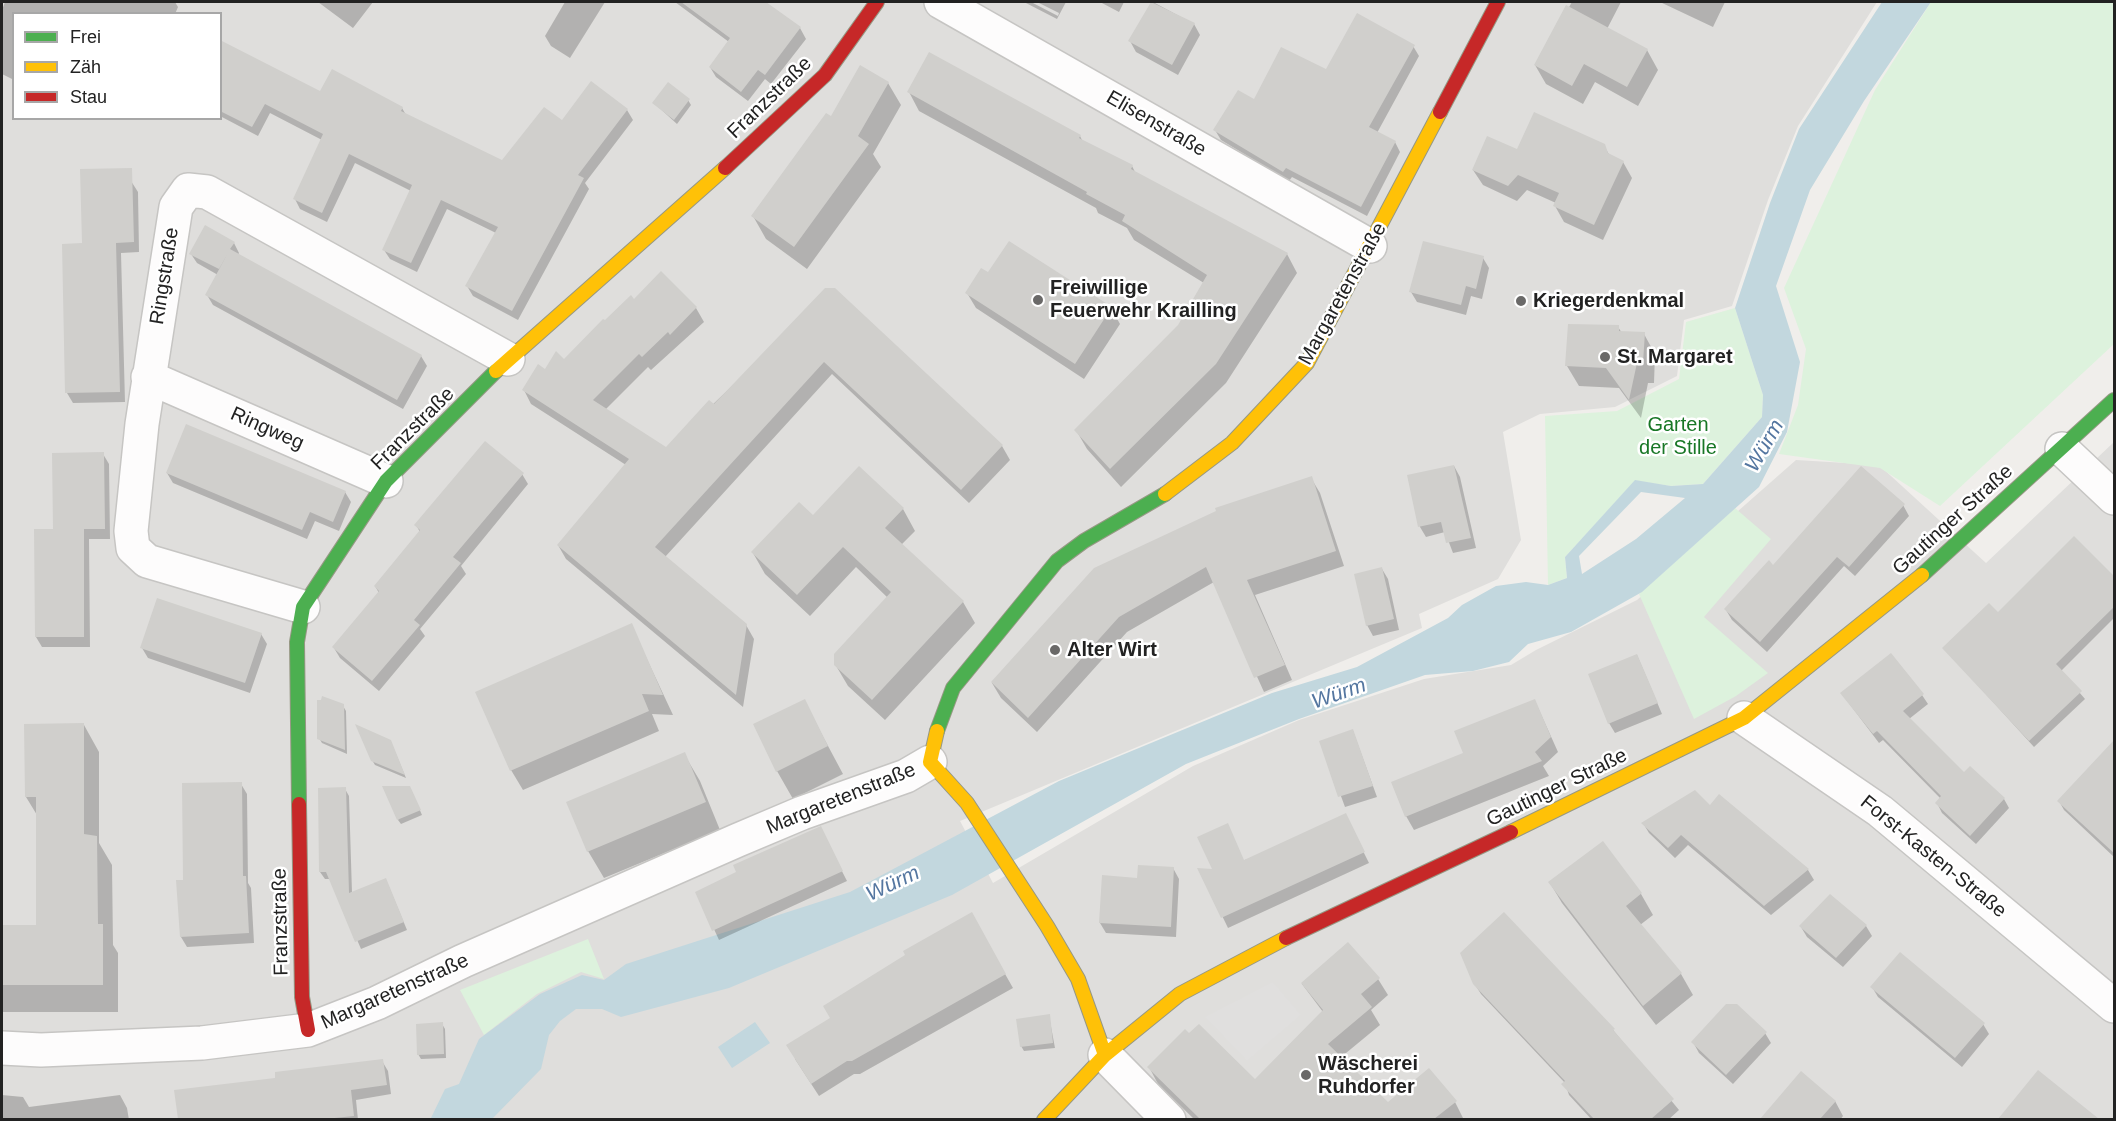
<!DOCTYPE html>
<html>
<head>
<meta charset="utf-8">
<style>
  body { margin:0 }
  #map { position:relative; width:2116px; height:1121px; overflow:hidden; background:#f0eeeb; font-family:Arial,sans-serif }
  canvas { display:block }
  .frame { position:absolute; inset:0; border:3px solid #222; pointer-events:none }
  .legend { position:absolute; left:12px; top:12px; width:210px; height:108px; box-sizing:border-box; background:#fff; border:2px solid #a7a7a7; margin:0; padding:8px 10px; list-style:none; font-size:18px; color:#222 }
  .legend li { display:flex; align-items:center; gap:12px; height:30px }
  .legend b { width:30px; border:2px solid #a7a7a7 }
</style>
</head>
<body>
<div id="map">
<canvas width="2116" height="1121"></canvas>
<div class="frame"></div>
<ul class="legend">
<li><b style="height:8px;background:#4caf50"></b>Frei</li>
<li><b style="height:8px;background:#ffc107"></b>Zäh</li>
<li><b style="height:8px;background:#c62828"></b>Stau</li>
</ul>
</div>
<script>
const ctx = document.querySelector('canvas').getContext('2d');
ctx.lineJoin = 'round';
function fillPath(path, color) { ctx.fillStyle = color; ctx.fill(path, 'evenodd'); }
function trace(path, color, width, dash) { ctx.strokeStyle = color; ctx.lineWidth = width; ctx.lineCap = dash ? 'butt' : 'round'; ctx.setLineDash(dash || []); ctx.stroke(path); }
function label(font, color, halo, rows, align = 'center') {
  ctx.font = font + ' Arial,sans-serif'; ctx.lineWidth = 5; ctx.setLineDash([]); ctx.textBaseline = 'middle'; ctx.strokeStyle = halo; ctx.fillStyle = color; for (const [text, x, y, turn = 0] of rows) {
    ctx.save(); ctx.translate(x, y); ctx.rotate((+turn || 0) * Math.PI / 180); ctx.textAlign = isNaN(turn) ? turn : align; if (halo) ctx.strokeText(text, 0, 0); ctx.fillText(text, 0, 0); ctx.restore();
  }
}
const residential = new Path2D(`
  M2,2H1877L1798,126L1768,200L1732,306L1684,320L1677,376L1615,407L1540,414L1503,432L1521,540L1498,579L1419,614L1422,628L960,821L993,883L1193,766L1299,720L1424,679L1511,665L1536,650L1637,600L1796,460L1879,465L1986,563L2114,442V1119L2,1120ZM14,14H220V118H14Z`);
const park = new Path2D(`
  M1931,2H2114V344L1940,506L1880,468L1779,454L1798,405L1806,349L1784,288L1875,90Z
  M1735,308L1763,395L1762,417L1703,484L1671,486L1635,481L1565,557L1567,578L1548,585L1545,416L1617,411L1679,379L1686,322Z
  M1735,508L1771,539L1704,617L1768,673L1736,696L1694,719L1639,594Z
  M588,939L604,979L581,972L537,994L484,1035L460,990Z`);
const parking = new Path2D(`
  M1273,982L1301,1015L1247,1061L1205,1017Z`);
const water = new Path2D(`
  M1882,2H1931L1864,101L1810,190L1776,286L1800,362L1787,432L1759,487L1642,592L1571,632L1528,644L1509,662L1473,671L1425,675L1299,719L1186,764L952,895L729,988L621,1017L602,1009H576L560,1021L549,1035L541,1069L492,1119L430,1120L445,1089L459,1084L479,1039L540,994L582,975L604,980L626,964L850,892L1059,781L1272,693L1357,667L1448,618L1462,605L1496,586L1526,582L1548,585L1567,578L1565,557L1635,480L1671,486L1703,484L1762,417L1763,395L1735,308L1770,203L1799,129ZM1641,492L1685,498L1636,539L1582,574L1579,556Z
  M755,1022L770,1043L732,1068L718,1047Z`);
const shadow = new Path2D(`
  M5,2H175L178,7L175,14H14V80L2,74V10Z
  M318,2H373L353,28Z
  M565,2H605L570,58L551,46L545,36Z
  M675,2H764L800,28L806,39L771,84L765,79L748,101L716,77L710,67L729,42Z
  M1024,2H1031L1058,16L1059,13L1037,2H1066L1057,19Z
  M1100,2H1124L1119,12Z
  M1153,2L1194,24L1200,35L1178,75L1136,52L1130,41Z
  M1572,2H1621L1607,29L1647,50L1658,70L1638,106L1595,82L1583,104L1546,84L1535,65Z
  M1660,2H1725L1713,27Z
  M220,41L320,93L402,108L406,115L502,162L562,122L627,110L633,120L585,183L589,189L518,320L473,296L467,286L496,233L447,209L417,272L390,259L384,250L411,191L355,163L327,222L300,209L295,199L322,140L270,113L258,136L220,116Z
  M1413,46L1419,56L1377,133L1395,142L1400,152L1367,216L1292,177L1289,181L1221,140L1215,130L1254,101L1326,71Z
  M888,83L901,105L873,154L881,167L807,269L766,239L753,216L832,118Z
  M909,92L1080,136L1083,142L1132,166L1136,174L1287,254L1297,273L1226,383L1121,487L1087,449L1076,430L1179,326L1204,283L1134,240L1127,228L1098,213L1096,208L919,111Z
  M688,100L691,105L677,124L654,103Z
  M1604,146L1610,156L1623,162L1632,178L1603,240L1564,222L1555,206L1556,203L1527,190L1517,201L1483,185L1473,170L1517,151Z
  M131,181L138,192L139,252L121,253L125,402L73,403L67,393L83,245Z
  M234,243L239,253L238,255L421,356L427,366L403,409L213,305L207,295L218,275L197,263L191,254Z
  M1483,258L1489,268L1482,299L1471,296L1466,315L1417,302L1411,292Z
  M661,273L696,308L704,322L651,370L648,367L605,410L666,449L834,289L1002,446L1010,460L969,503L832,374L665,557L746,625L754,639L743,707L566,559L558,545L626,465L531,404L524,390L545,371L564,362L605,322L634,301Z
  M989,274L1111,308L1120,324L1084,379L976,308L967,293Z
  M1618,327L1622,333L1644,334L1655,354L1654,383H1648L1641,418L1619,388L1579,386L1567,366Z
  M103,454L109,464L110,539H89L90,647H42L36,637L54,530Z
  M1454,466L1460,477L1476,548L1453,553L1445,532L1426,537L1420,527L1408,477Z
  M167,473L345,492L351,502L339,531L315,521L307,539L173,483Z
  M522,474L528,484L461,566L466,574L420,629L425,636L379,691L340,658L334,648L379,593L375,586L420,532L416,525Z
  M1311,478L1320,493L1344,566L1255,595L1292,680L1264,692L1214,582L1127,632L1037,732L1001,698L992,683Z
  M1903,505L1909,516L1855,576L1844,566L1767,652L1732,620L1726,610L1774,567Z
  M903,509L915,531L901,545L963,602L975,623L885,720L848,686L835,664L888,598L856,567L810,616L765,574L753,553L813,518Z
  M1382,569L1388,579L1399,630L1373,636L1367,625Z
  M2114,580V618L2061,671L2085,699L2034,747L1944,648L1997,614Z
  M631,625L673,715L652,714L659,731L523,790L511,770Z
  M261,634L267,644L250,693L148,658L142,648Z
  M1637,655L1662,714L1615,733L1609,723Z
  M1842,694L1922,695L1928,704L1909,719L1964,774L2004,799L2009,808L1976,844L1942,813L1937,803L1941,799L1883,740L1879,743Z
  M804,701L843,774L793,799L777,771Z
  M1535,701L1558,752L1543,766L1549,776L1414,830L1406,816L1465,754Z
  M343,706L346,711L347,754L322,743L319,738Z
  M84,725L99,752V843L112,865L113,945L118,953V1012H2V926H38L37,815L26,797Z
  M1353,731L1377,797L1345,807L1321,742Z
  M393,747L406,778L375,765L372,760Z
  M2114,747V857L2064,810L2059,801Z
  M684,754L700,781L720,830L604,878L588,851Z
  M241,784L247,794L248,883L251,888L254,943L187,947L181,937L184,881Z
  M345,789L349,796L352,893L389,887L407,930L361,949L331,879H325L320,872Z
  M412,792L422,815L401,824L398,820Z
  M1719,796L1808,870L1814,880L1771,915L1688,845L1675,858L1649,833L1643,823L1710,807Z
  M1349,823L1369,863L1228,928L1200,870L1214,871Z
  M824,836L847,881L719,940L697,892Z
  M1602,843L1641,894L1653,915L1640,925L1681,974L1693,995L1656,1025L1562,903L1550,883Z
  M1173,868L1179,879L1176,937L1106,933L1100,923L1138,879Z
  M971,914L1013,988L860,1074H854L819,1096L795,1059L832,1019Z
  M1866,926L1872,936L1843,967L1807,937L1801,927Z
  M1378,979L1388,995L1371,1010L1380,1025L1340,1058L1388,1104L1455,1102L1464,1120H1195L1158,1084L1149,1067L1255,1082L1323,1012L1302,984Z
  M1474,983L1613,1030L1679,1110L1668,1120H1592L1569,1095L1565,1083L1481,994Z
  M1872,987L1983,1024L1989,1034L1962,1067L1878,997Z
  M1049,1016L1055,1048L1024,1051L1021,1046Z
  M442,1024L445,1029L446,1058L421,1059L418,1054Z
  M1765,1033L1771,1043L1733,1084L1699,1053L1693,1042Z
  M382,1061L388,1071L391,1094L356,1100L358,1120H179L176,1091L277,1079Z
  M2039,1072L2087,1112L2091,1120H1999Z
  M2,1095L23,1097L29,1107L120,1095L127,1108L129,1120H2Z
  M1835,1101L1843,1116L1840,1120H1765L1771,1113Z`);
const building = new Path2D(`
  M681,2H766L801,27L765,75L758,70L741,92L709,67L730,38Z
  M1151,2L1195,23L1172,65L1128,41Z
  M1566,5L1648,49L1627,87L1584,64L1572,86L1534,65Z
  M1357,13L1415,45L1369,127L1396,141L1361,207L1286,168L1283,172L1213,130L1238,90L1254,99L1281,47L1326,69Z
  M220,40L320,91L332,69L403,107L401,111L502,160L544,107L562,120L591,81L628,109L578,175L584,178L512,311L465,286L498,227L441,200L411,263L382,250L412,185L349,154L322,213L293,199L323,134L265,104L252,127L220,111Z
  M929,52L1081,135L1079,138L1133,165L1131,169L1288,253L1216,364L1110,469L1074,430L1178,325L1207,275L1122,221L1125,215L1086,194L1087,192L907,92Z
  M860,65L889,82L858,136L869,144L794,247L751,216L826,113L831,116Z
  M668,82L690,99L674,120L652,103Z
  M1534,112L1605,144L1608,153L1624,161L1594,225L1553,206L1559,193L1518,175L1508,186L1472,170L1487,136L1517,149Z
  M132,168L134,242L116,243L120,392L65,393L62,244L82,243L80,169Z
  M205,225L235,242L230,249L422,355L397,400L205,295L228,253L219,269L189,254Z
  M1009,241L1112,307L1075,364L965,293L981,268L988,272Z
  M1423,241L1484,256L1476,289L1466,286L1461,305L1409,292Z
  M661,271L697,307L670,335L668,332L642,357L639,354L593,400L666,447L709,400L714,404L825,288H835L1003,445L961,490L824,362L655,547L747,624L736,695L557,545L629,459L522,390L538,364L545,369L556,351L564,359L603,319L605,320L631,295L634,299Z
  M1568,324L1619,325V331L1645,332L1643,363H1637L1629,400L1606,368L1565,366Z
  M186,424L346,491L333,522L310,512L302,530L166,473Z
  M485,441L524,473L453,557L461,563L414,620L420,625L372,681L332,647L379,591L374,586L420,530L414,525Z
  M104,452L105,529H84V637H35L34,529H53L52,453Z
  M1454,465L1471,538L1446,543L1441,522L1418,527L1407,475Z
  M859,466L904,508L885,528L964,601L872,700L834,665V654L891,592L843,547L797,595L751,552L799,502L813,515Z
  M1861,466L1905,504L1849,567L1837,557L1760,642L1724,609L1769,560L1773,565Z
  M1312,476L1336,551L1247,580L1285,665L1254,678L1206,567L1119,617L1028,718L991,682L1094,568L1216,511L1215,508Z
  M2074,536L2115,577V606L2056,664L2082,691L2029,741L1942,648L1989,603L1998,612Z
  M1382,567L1394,619L1366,626L1354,574Z
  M157,598L262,633L245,683L140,648Z
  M632,623L663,695L642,694L649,711L510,771L475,692Z
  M1891,653L1924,694L1903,711L1964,772L1970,766L2005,798L1970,836L1935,803L1941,796L1877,731L1873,734L1840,693Z
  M1637,654L1658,703L1608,724L1588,674Z
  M322,696L344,704L345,750L317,739V700H321Z
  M805,699L828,746L776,772L753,724Z
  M1535,699L1551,737L1535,752L1542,761L1405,817L1391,782L1463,753L1454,731Z
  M84,723V834L97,836L98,924H103V985H2V925H36V797H25L24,724Z
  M355,724L391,740L405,775L371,761Z
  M1353,729L1373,786L1338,797L1319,741Z
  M2115,739V854L2057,801Z
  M685,752L706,802L587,852L566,802Z
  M242,782L243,876H246L249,933L180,937L176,880H183L182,783Z
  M382,786H410L421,810L397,820Z
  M346,787L349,893L386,878L404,922L355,942L326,872H319L318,788Z
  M1695,790L1710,805L1719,794L1809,869L1764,906L1681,835L1668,848L1641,823Z
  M1346,813L1365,852L1221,918L1197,868L1212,869L1197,837L1228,823L1244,860Z
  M821,826L843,871L712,931L695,892L736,872L733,865Z
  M1603,841L1642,893L1626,906L1682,973L1643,1006L1548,882Z
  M1138,865L1174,867L1171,927L1099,923L1102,875L1137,878Z
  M1830,894L1867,925L1836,958L1799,926Z
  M972,912L1006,974L852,1061H847L811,1084L786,1045L830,1018L823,1006L905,955L903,951Z
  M1504,912L1615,1029L1613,1030L1674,1099L1651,1119H1594L1561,1084L1565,1081L1473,984L1460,953Z
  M1348,942L1380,978L1361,994L1372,1007L1328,1044L1388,1102L1429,1068L1457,1101L1434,1119H1200L1147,1067L1185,1029L1189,1033L1199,1024L1255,1079L1323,1010L1301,983Z
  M1900,952L1985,1023L1955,1058L1870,987Z
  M1726,1004H1737L1767,1032L1726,1075L1691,1042Z
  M1050,1014L1053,1043L1020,1047L1016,1019Z
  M443,1022L444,1054L417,1055L416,1024Z
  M383,1059L387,1085L351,1090L354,1116L325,1119H178L174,1090L275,1078V1072Z
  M2038,1070L2099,1119H1998Z
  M1801,1071L1836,1101L1820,1119H1760Z`);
const street = new Path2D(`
  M941,2L1370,246
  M148,377L386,481
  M2062,449L2114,498
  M303,607L147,561L133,548L131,531L142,424L176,207L188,190L207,192L508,359
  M1744,718L1880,811L2114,1006
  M2,1048L41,1050L202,1043L308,1030L377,1003L463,961L738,840L802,813L906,776L930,762
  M1105,1055L1169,1120`);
const fast = new Path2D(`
  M1922,575L2114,400
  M937,731L953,688L1057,561L1084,541L1165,494
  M299,804L297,642L303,607L386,481L496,371`);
const slow = new Path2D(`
  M496,371L725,168
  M1165,494L1232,443L1307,363L1440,112
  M937,731L930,762L967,803L1047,926L1078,979L1105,1055
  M1511,832L1744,718L1922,575
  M1044,1120L1105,1055L1180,994L1286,938`);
const jam = new Path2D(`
  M1440,112L1498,2
  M725,168L825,75L877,2
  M299,804L302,997L308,1030
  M1286,938L1511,832`);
const markers = [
  [1038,300,6,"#6a6968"],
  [1521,301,6,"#6a6968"],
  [1605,357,6,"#6a6968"],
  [1055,650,6,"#6a6968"],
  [1306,1075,6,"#6a6968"]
];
const streetNames = [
  ["Franzstraße",770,98,-44],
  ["Elisenstraße",1156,124,30],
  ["Ringstraße",165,276,-81],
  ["Margaretenstraße",1343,294,-61],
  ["Ringweg",267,429,24],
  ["Franzstraße",413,429,-45],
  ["Gautinger Straße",1953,520,-42],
  ["Gautinger Straße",1557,788,-26],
  ["Margaretenstraße",841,799,-22],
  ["Forst-Kasten-Straße",1933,857,39],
  ["Franzstraße",281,922,-91],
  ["Margaretenstraße",395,992,-24]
];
const poiNames = [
  ["Freiwillige",1050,288],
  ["Feuerwehr Krailling",1050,311],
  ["Kriegerdenkmal",1533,301],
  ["St. Margaret",1617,357],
  ["Alter Wirt",1067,650],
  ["Wäscherei",1318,1064],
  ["Ruhdorfer",1318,1087]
];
const parkNames = [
  ["Garten",1678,425],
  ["der Stille",1678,448]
];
const waterNames = [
  ["Würm",1765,446,-60],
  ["Würm",1339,694,-19],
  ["Würm",893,884,-25]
];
fillPath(residential, '#dfdedc');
fillPath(park, '#ddf2dd');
fillPath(parking, '#e0dfde');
fillPath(water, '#c2d7de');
fillPath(shadow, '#0003');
fillPath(building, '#d0cfcc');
trace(street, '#c6c5c3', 36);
trace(fast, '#969884', 16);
trace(slow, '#969884', 16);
trace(jam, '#969884', 16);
trace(street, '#fdfcfc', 33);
trace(fast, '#4caf50', 14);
trace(slow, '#ffc107', 14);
trace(jam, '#c62828', 14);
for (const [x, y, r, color] of markers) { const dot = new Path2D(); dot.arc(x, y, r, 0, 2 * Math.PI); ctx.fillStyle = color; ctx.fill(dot); trace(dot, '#fff', 2); }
label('20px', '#222', '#fff', streetNames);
label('bold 20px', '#222', '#fff', poiNames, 'left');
label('20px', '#187726', '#fff', parkNames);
label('italic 21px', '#5476a0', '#fff', waterNames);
</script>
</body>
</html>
